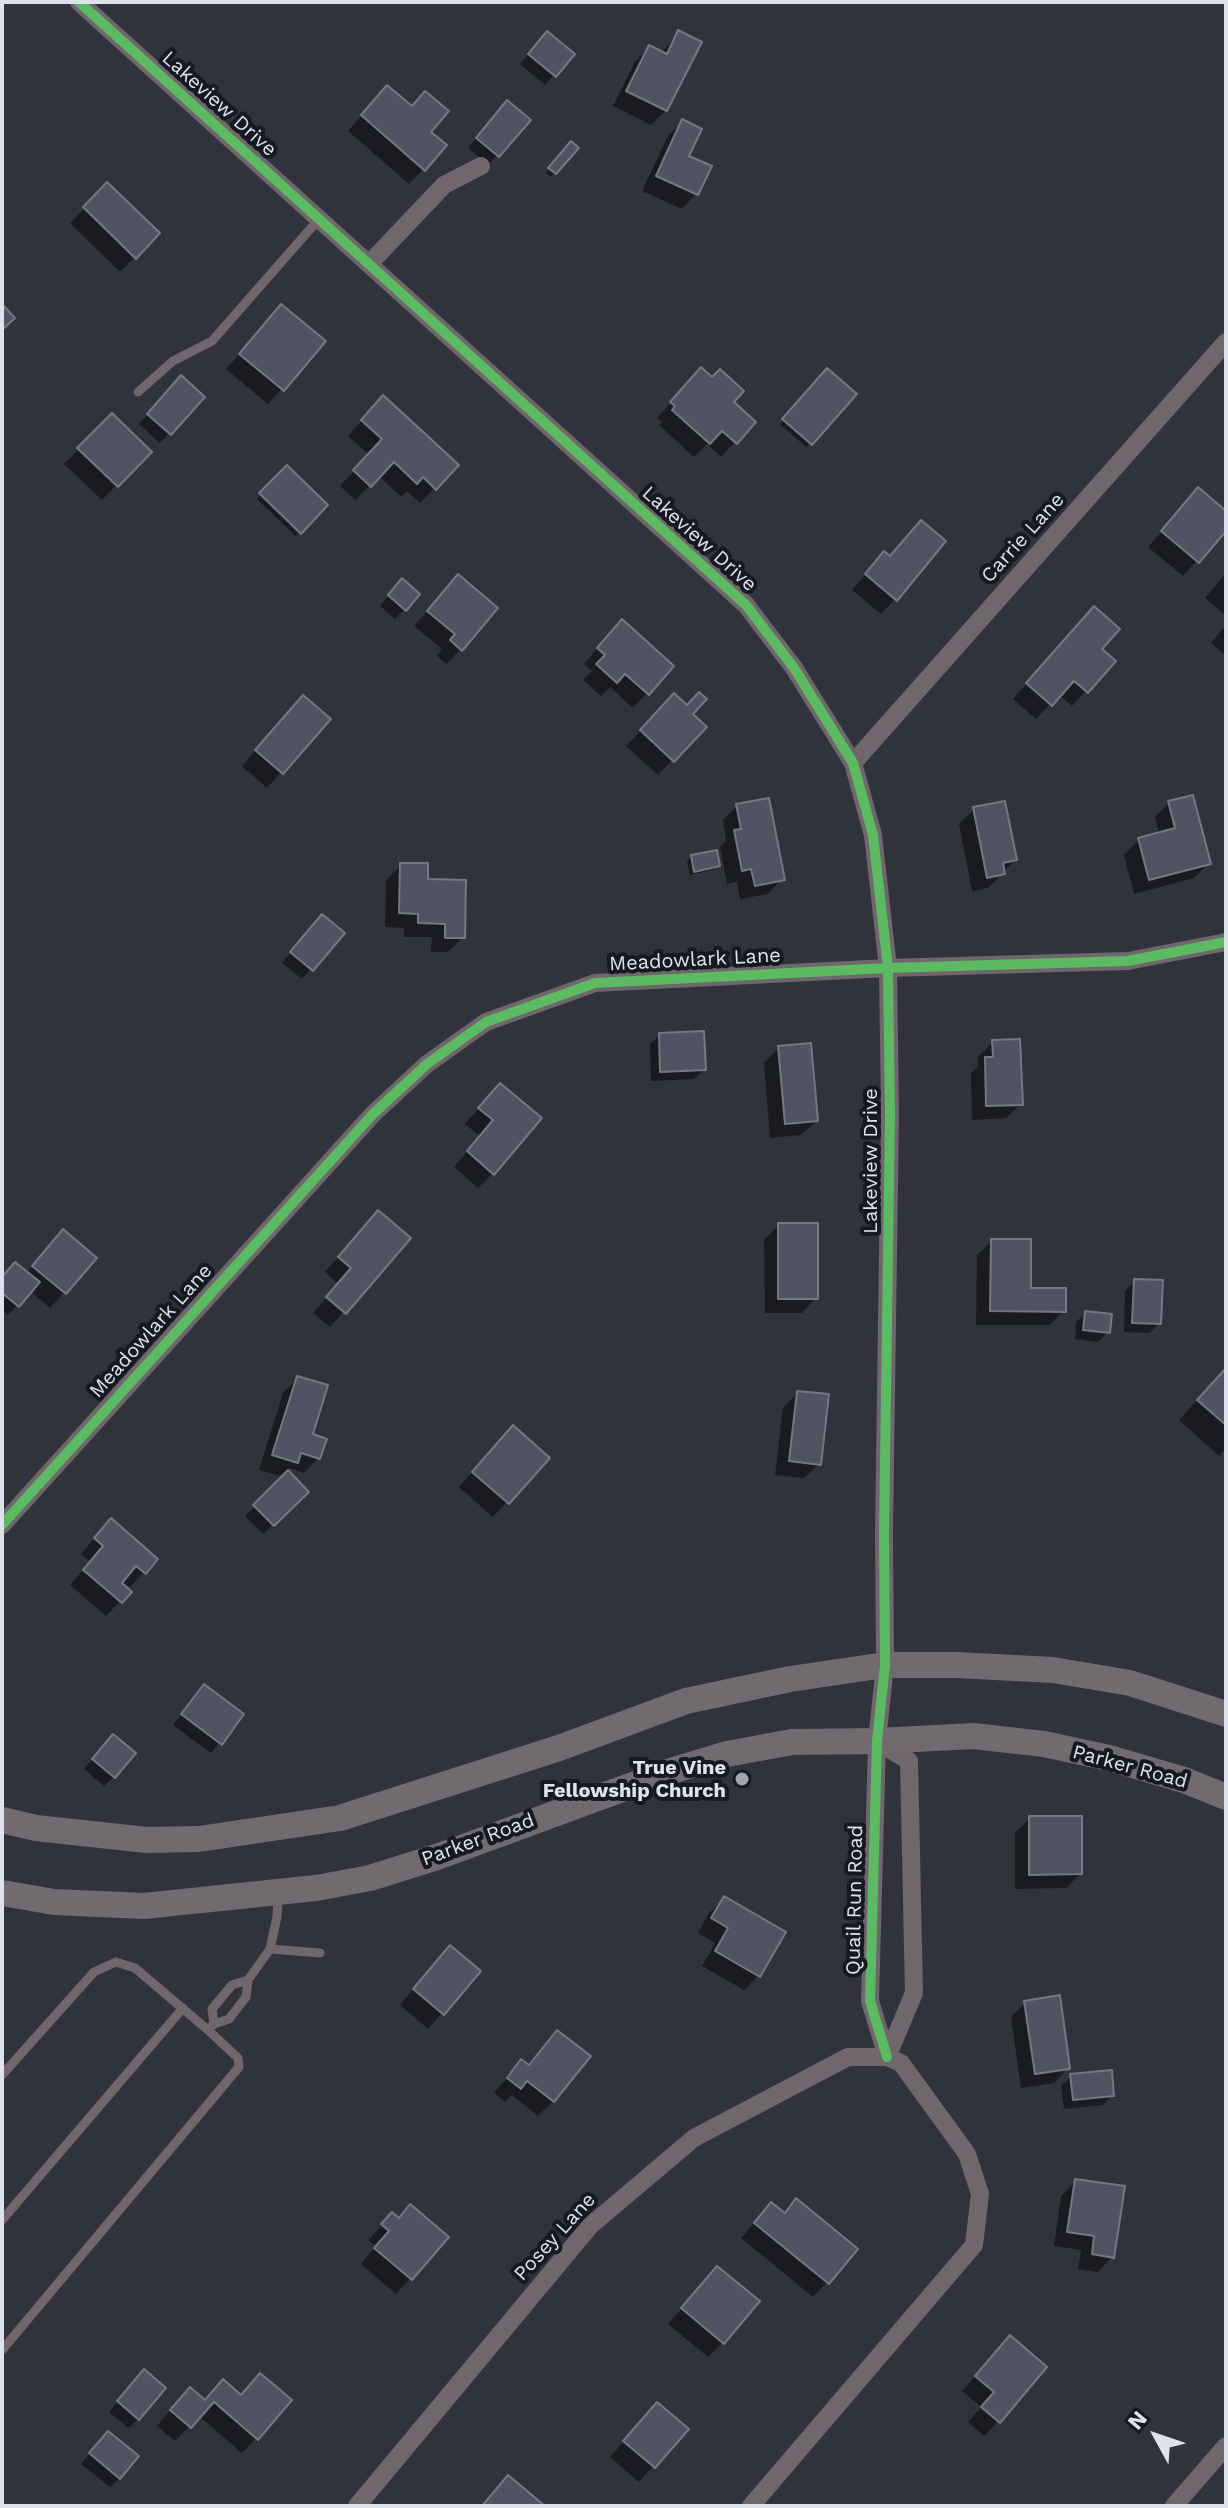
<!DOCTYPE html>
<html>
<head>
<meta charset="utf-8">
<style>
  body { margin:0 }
  #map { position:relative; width:1228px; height:2508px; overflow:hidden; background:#30333c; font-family:"Work Sans",sans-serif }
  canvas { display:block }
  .frame { position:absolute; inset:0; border:4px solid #dee2ed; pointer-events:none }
  .north { position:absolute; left:1116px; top:2396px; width:80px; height:80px; -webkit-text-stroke:6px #161920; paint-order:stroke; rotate:310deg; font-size:22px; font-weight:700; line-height:32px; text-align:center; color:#dee2ed }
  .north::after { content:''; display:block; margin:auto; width:28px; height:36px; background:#dee2ed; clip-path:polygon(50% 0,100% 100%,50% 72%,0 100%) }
</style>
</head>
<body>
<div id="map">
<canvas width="1228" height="2508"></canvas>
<div class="frame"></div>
<div class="north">N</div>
</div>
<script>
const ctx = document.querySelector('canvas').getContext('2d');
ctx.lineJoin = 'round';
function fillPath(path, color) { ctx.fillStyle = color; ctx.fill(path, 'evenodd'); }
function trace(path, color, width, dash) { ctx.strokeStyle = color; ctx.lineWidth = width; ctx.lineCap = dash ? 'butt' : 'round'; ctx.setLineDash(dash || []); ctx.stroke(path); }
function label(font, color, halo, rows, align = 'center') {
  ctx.font = font + ' "Work Sans",sans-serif'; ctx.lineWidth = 8; ctx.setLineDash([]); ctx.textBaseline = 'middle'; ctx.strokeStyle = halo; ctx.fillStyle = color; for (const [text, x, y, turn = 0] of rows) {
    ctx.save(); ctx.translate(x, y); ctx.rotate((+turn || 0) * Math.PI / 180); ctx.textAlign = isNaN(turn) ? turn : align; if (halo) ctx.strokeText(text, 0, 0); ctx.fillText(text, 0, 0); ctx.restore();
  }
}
const shadow = new Path2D(`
  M679,33L666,110L651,125L613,106L635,62L650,47L661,53Z
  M538,43L572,54L545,85L520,64Z
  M373,102L411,108L428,132L423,169L409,184L348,131Z
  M498,112L528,120L488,165L468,148Z
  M682,122L687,157L709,167L696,194L682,209L642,191L668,136Z
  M567,148H576L551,177L546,173Z
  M107,185L158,234L120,272L70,223Z
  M281,307L323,342L268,404L226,369Z
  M827,371L854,394L806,447L780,424Z
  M687,385L732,402L735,442L721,457L707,444L694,457L659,425L662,422L657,418Z
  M172,387L169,433L160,443L139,424Z
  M369,413L435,488L420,503L407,491L401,497L379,476L355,500L340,486L369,455L348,436Z
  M112,416L149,452L102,500L64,464Z
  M287,468L326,505L295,536L257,499Z
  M1198,490L1226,514V528L1183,576L1148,547Z
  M870,569L895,599L881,614L852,590Z
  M1226,573V616L1205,598Z
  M458,577L461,649L446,664L437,656L442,649L414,626Z
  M393,590L405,609L395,619L380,606Z
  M1079,623L1099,649L1113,661L1072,706L1059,695L1036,719L1013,699Z
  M1226,625V656L1211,643Z
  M608,636L647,693L633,708L610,687L601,696L583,680L592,671L584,664Z
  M686,708L704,727L658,775L626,746L660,711Z
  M289,712L328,719L267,788L242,766Z
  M1169,803L1209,863L1194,878L1134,894L1124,855L1139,840L1159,835L1155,817Z
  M737,806L782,879L768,894L740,899L737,882L727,884L720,847L726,841L723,820Z
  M974,809L1015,860L988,888L972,891L959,824Z
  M692,857L718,866L713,870L690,875L687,861Z
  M401,865L426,881L463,937L448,952H431L432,937H404V928L385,927L386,880Z
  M313,926L342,933L302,979L282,963Z
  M660,1035L704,1070L694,1079L651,1081L650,1044Z
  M993,1042L1021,1104L1006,1118L972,1120L971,1074L978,1066V1057Z
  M779,1048L816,1121L801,1135L770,1138L764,1063Z
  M500,1085L493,1173L478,1188L454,1167L480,1136L465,1124Z
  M378,1212L408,1238L330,1327L313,1313L338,1284L325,1272Z
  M779,1225L816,1298L802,1313H765L764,1240Z
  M992,1241L1029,1290L1064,1311L1049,1325H976L977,1255Z
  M48,1246L94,1258L50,1308L30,1291L8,1315L2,1310V1278L26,1273Z
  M1135,1281L1159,1323L1150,1333L1124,1332L1125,1291Z
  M1086,1313L1108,1332L1098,1342L1075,1339L1076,1322Z
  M1226,1368V1449L1219,1456L1179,1420Z
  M298,1378L310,1436L318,1458L304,1473L290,1468L287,1472L306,1492L263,1534L245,1516L284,1477L259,1470L283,1393Z
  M797,1393L819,1464L804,1478L775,1475L783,1408Z
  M498,1442L547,1458L493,1517L459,1487Z
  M97,1535L156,1560L130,1587L121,1580L119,1583L129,1592L106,1616L70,1585L90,1562L81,1554Z
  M204,1687L242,1714L211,1753L173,1725Z
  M104,1746L114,1777L104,1786L84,1769Z
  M1030,1818L1080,1874L1066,1888L1015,1889V1833Z
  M724,1899L758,1976L744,1990L702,1966L715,1943L698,1933L709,1913Z
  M436,1962L478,1971L428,2029L400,2005Z
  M1025,2003L1068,2068L1054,2083L1021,2088L1011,2017Z
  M558,2032L553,2101L538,2116L512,2095L505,2102L494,2093L521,2062L527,2066Z
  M1071,2076L1112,2095L1103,2105L1064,2109L1061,2086Z
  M1076,2181L1112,2257L1098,2272L1078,2269L1081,2250L1054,2246L1061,2196Z
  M796,2201L827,2282L813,2297L741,2238L771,2204L783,2214Z
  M392,2215L398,2220L446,2237L396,2294L361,2264L376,2246L368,2240Z
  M717,2268L722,2343L708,2357L668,2324Z
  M996,2352L998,2421L984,2436L968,2422L981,2407L962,2391Z
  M135,2381L138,2419L129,2428L109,2412Z
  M208,2397L256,2438L242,2453L199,2416L175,2441L157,2426L175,2404L204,2402Z
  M657,2404L686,2429L639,2482L610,2457Z
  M99,2443L119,2478L110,2487L81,2464Z`);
const building = new Path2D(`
  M678,30L702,42L667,111L626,91L649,45L667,54Z
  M547,31L575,54L556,77L528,54Z
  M387,85L412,106L425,91L449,111L431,132L447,145L425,171L361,115Z
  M507,100L531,120L499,157L476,138Z
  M682,119L702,129L689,156L712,166L698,195L656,176Z
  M571,141L579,148L556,174L548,168Z
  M107,182L160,233L136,259L83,207Z
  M2,304L15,318L2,330Z
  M281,304L326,341L284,391L239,354Z
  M701,367L712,377L720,369L744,391L734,402L756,422L737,444L722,431L710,444L672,410L675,406L670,402Z
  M827,368L857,394L812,445L782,419Z
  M181,375L205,397L171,435L147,414Z
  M383,395L459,465L436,490L423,477L417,484L394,462L371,487L353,470L382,439L361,420Z
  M112,413L152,452L118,487L77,448Z
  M287,465L328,505L301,534L259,493Z
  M1198,487L1226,511V531L1199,563L1161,531Z
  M921,520L946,541L897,601L865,574L884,551L890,556Z
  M458,574L498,608L462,651L450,640L455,634L427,611Z
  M402,578L420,594L406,611L388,595Z
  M1094,606L1120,629L1102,649L1116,661L1088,693L1074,681L1052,706L1026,683Z
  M622,619L674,666L649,695L625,674L617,683L596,664L605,655L597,648Z
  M699,692L707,699L693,714L707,727L674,762L640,730L674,693L687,705Z
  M303,695L331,719L283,774L255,750Z
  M1193,795L1211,864L1149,880L1138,838L1175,828L1168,801Z
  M769,798L785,880L755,886L751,869L742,871L734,830L741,829L736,804Z
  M1005,801L1017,860L1003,863L1005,874L987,878L973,807Z
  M717,850L720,866L694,872L691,855Z
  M400,863H428V879L466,880L465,938H445V924L418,923V914L399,913Z
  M322,914L345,933L313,971L290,952Z
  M704,1031L706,1070L660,1072L659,1033Z
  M1020,1039L1023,1105L986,1106L985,1057H993L992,1040Z
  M811,1043L818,1121L785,1124L778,1046Z
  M500,1083L542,1118L494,1175L467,1151L493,1120L478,1108Z
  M378,1210L411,1238L346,1314L326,1297L351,1268L338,1257Z
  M778,1223H818V1299H778Z
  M63,1229L97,1258L66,1294L32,1266Z
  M991,1239H1031V1288H1066V1312L990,1311Z
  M15,1262L40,1282L19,1307L2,1293V1277Z
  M1134,1279L1163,1280L1161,1324L1132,1323Z
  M1085,1311L1112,1314L1110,1333L1083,1330Z
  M1226,1368V1425L1197,1400Z
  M297,1376L328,1385L313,1434L327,1439L320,1459L301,1453L298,1463L272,1455Z
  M797,1391L829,1394L821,1465L789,1461Z
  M513,1425L550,1458L509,1504L472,1472Z
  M288,1470L309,1492L274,1526L253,1505Z
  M111,1518L158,1559L146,1574L136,1566L122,1583L132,1592L122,1603L83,1570L103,1546L94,1538Z
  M204,1684L244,1714L222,1745L181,1714Z
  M113,1734L136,1753L115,1778L92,1759Z
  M1029,1816H1082V1874L1029,1875Z
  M724,1896L786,1932L760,1977L715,1951L728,1928L711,1918Z
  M450,1945L481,1971L444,2015L413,1989Z
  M1060,1995L1070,2069L1035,2074L1024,2001Z
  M557,2030L591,2056L554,2102L527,2081L521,2089L507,2078L521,2059L529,2065Z
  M1112,2070L1114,2096L1073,2100L1070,2074Z
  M1075,2179L1125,2186L1114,2258L1092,2254L1094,2236L1067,2232Z
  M796,2198L858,2249L829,2284L754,2223L771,2202L785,2213Z
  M410,2204L449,2237L412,2280L374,2248L389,2231L381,2224L392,2212L399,2218Z
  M717,2266L760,2301L724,2344L681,2308Z
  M1010,2335L1047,2367L1000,2423L981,2407L994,2392L975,2376Z
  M144,2369L166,2388L139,2420L117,2401Z
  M260,2373L292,2400L258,2440L214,2402L191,2428L170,2410L190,2387L205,2400L223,2379L241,2395Z
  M657,2402L689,2429L655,2468L623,2441Z
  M108,2431L139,2456L120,2479L89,2453Z
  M508,2475L545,2506H482Z`);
const lane = new Path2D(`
  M138,392L173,361L212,341L319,219
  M270,1949L320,1953
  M214,2024L212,2009L232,1985L248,1980
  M2,2075L94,1972L116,1962L135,1968L208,2030L214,2024L229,2019L246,1997L248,1980L270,1949L277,1917L278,1895
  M2,2220L183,2008
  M2,2350L239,2067L238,2058L208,2030`);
const street = new Path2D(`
  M79,2L746,605L794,668L853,763L873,835L888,968L890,1114L884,1532L885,1665L877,1741L870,2001L887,2057
  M369,264L444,185L481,166
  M853,763L1226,342
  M2,1525L373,1114L427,1064L486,1022L595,983L888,968L1128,961L1226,942
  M877,1741L909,1761L914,1993L887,2057
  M357,2506L590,2226L694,2138L848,2057H887L901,2063L967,2154L980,2194L974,2245L751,2506
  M1174,2506L1226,2446`);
const secondary = new Path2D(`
  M2,1820L36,1828L147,1840L199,1839L340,1818L559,1748L686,1701L790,1679L885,1665H956L1053,1670L1130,1683L1226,1714
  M2,1893L54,1902L144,1906L316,1888L370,1878L437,1857L671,1771L727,1754L792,1742L877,1741L973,1736L1044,1744L1109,1758L1184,1780L1226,1797`);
const cycleway = new Path2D(`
  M79,2L746,605L794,668L853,763L873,835L888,968L890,1114L884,1532L885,1665L877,1741L870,2001L887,2057
  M2,1525L373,1114L427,1064L486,1022L595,983L888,968L1128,961L1226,942`);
const markers = [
  [742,1779,8,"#a1a5af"]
];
const streetNames = [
  ["Lakeview Drive",219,104,42],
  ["Carrie Lane",1023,538,-48],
  ["Lakeview Drive",699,539,42],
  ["Meadowlark Lane",695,960,-3],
  ["Lakeview Drive",871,1161,-90],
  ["Meadowlark Lane",151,1331,-48],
  ["Parker Road",1130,1767,15],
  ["Parker Road",478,1840,-20],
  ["Quail Run Road",855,1900,-89],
  ["Posey Lane",555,2237,-48]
];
const poiNames = [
  ["True Vine",726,1768],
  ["Fellowship Church",726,1791]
];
fillPath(shadow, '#0007');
fillPath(building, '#4f5362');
trace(building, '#757880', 2);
trace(lane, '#6f676c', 9);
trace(street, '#6f676c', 18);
trace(secondary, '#716a6f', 26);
trace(cycleway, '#5cba63', 10);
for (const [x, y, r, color] of markers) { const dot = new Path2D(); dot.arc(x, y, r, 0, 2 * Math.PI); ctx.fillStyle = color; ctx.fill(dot); trace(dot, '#161920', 3); }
label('20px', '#dee2ed', '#161920', streetNames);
label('bold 20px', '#dee2ed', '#161920', poiNames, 'right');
</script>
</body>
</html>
